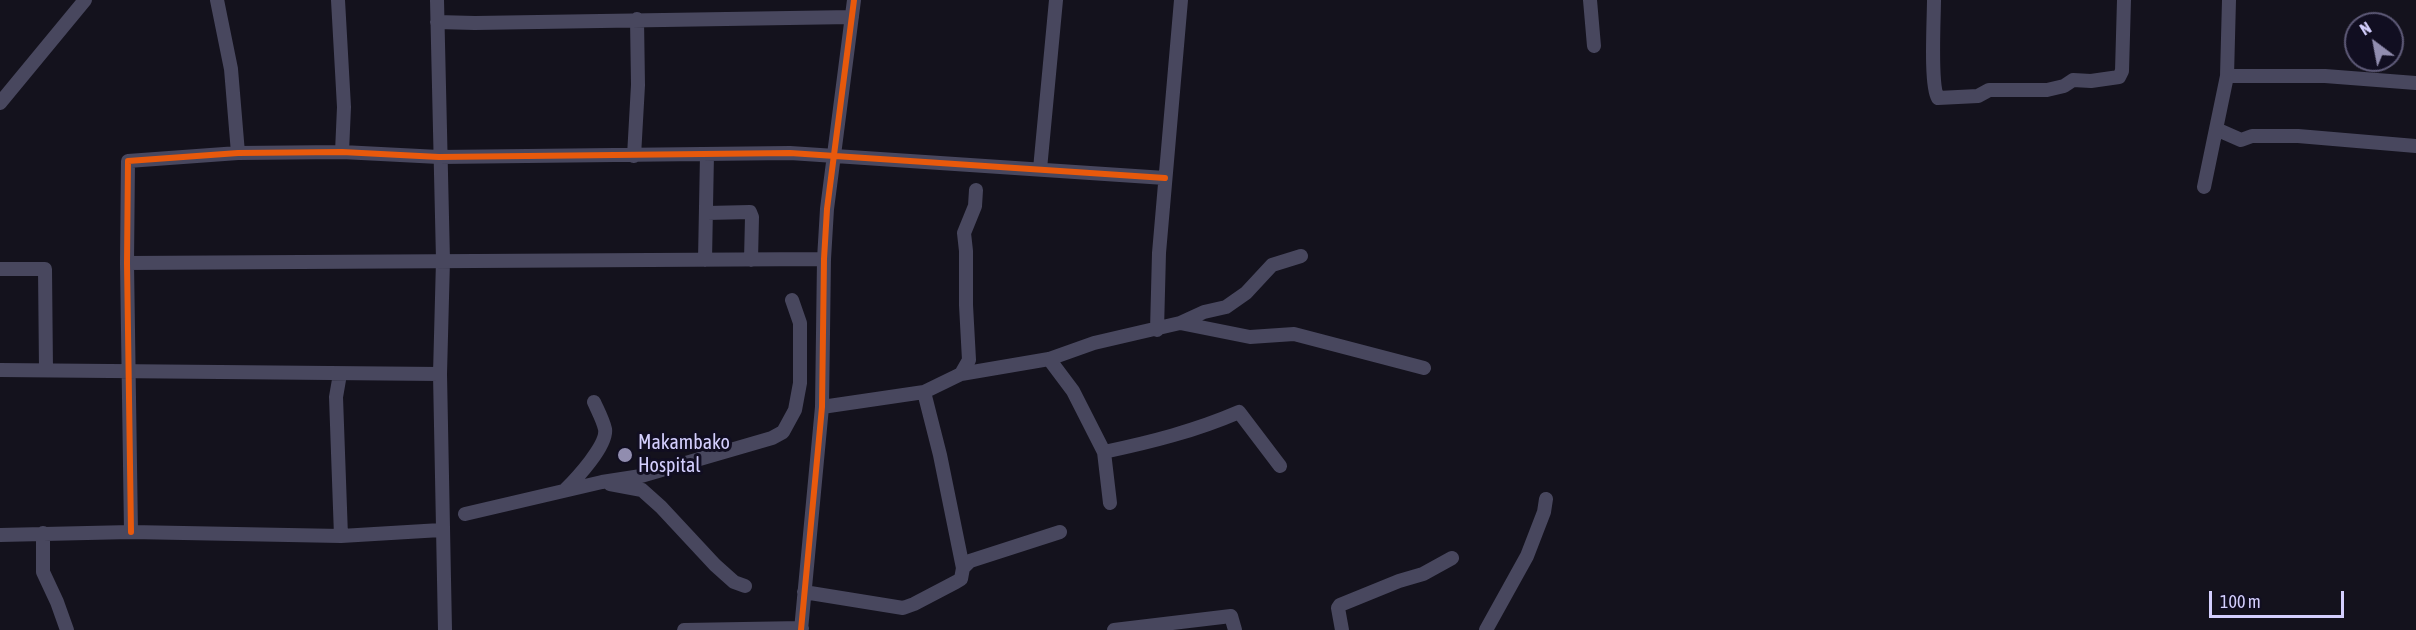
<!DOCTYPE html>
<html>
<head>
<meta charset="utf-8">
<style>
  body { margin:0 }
  #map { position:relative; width:2416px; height:630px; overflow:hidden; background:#14121d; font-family:"Asap Condensed",sans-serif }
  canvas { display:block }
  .north { position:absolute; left:2344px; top:12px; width:60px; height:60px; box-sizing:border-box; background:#110e21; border:2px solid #5f5b79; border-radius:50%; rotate:328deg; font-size:16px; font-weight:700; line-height:24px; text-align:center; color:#d4cffe }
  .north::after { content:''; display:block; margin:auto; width:21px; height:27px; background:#918daf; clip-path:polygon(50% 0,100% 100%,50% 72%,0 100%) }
  .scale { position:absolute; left:2209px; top:591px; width:135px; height:27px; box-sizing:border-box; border:3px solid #d4cffe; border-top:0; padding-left:8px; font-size:18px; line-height:21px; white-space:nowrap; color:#d4cffe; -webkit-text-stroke:4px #110e21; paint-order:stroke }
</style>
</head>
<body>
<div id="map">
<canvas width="2416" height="630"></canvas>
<div class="north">N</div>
<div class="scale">100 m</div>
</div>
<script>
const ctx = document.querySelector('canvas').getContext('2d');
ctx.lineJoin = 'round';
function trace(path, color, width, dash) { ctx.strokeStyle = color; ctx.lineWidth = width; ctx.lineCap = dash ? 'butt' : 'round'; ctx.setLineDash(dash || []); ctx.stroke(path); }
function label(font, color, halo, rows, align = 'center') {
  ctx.font = font + ' "Asap Condensed",sans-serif'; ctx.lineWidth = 6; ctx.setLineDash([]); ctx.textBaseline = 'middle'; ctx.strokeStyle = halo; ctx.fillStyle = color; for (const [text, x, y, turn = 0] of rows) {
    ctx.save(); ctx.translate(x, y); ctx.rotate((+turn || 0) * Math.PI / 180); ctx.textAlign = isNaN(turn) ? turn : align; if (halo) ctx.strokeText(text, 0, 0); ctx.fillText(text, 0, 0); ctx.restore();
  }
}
const minor = new Path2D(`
  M217,0L231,69L238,153
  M338,0L344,107L342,152
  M437,0L443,260L440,374L445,630
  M1590,0L1594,46
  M1934,0C1934,19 1930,86 1938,98L1978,96L1989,90H2047L2064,86L2073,80L2091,81L2119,77L2122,71L2124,0
  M437,22L475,23L852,17
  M2227,76H2325L2416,83
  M0,103L85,0
  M2216,129L2241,140L2252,136H2298L2416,146
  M634,156L638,85L637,19
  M1040,169L1056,0
  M2204,187L2227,76L2229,0
  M707,213L750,212L752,217L751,260
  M705,260L707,154
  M127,263L824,259
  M0,269H45L46,370
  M1180,323L1204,312L1226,307L1246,293L1272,265L1301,256
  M1157,330L1159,253L1181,0
  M1049,359L1073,391L1104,452L1110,503
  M0,370L440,374
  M340,374L336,397L341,536
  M961,374L969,360L966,305V251L964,233L975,206L976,190
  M924,392L940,455L963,568
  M822,407L924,392L961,374L1049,359L1094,343L1180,323L1250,337L1294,334L1424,368
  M1104,452C1151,442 1195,431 1239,412L1280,466
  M610,484L642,490L661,507L715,565L734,582L745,586
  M565,490C576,479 608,445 605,429C603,420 598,411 594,402
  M465,514L602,482L641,476L772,438L783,432L795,410L800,383V323L792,300
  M131,532L127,263L128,161L238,153L342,152L439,157L790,153L1165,178
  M43,533V572L57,602L67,630
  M0,535L131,532L341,536L441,530
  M804,592L903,608L914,604L956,582L961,579L963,568L970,561L1060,532
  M684,630L802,628
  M801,630L822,407L824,259L827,209L854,0
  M1114,630L1231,616L1235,630
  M1342,630L1338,608L1340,605L1399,581L1423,574L1452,558
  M1486,630L1527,556L1544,512L1546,499`);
const cycleway = new Path2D(`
  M131,532L127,263L128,161L238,153L342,152L439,157L790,153L1165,178
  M801,630L822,407L824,259L827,209L854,0`);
const markers = [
  [625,455,8,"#918daf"]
];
const poiNames = [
  ["Makambako",638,443],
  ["Hospital",638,466]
];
trace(minor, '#48475e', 14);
trace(cycleway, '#e8590c', 6);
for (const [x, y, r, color] of markers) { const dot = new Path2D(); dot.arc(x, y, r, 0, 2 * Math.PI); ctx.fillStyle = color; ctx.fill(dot); trace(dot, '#110e21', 2); }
label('20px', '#d4cffe', '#110e21', poiNames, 'left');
</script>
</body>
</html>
